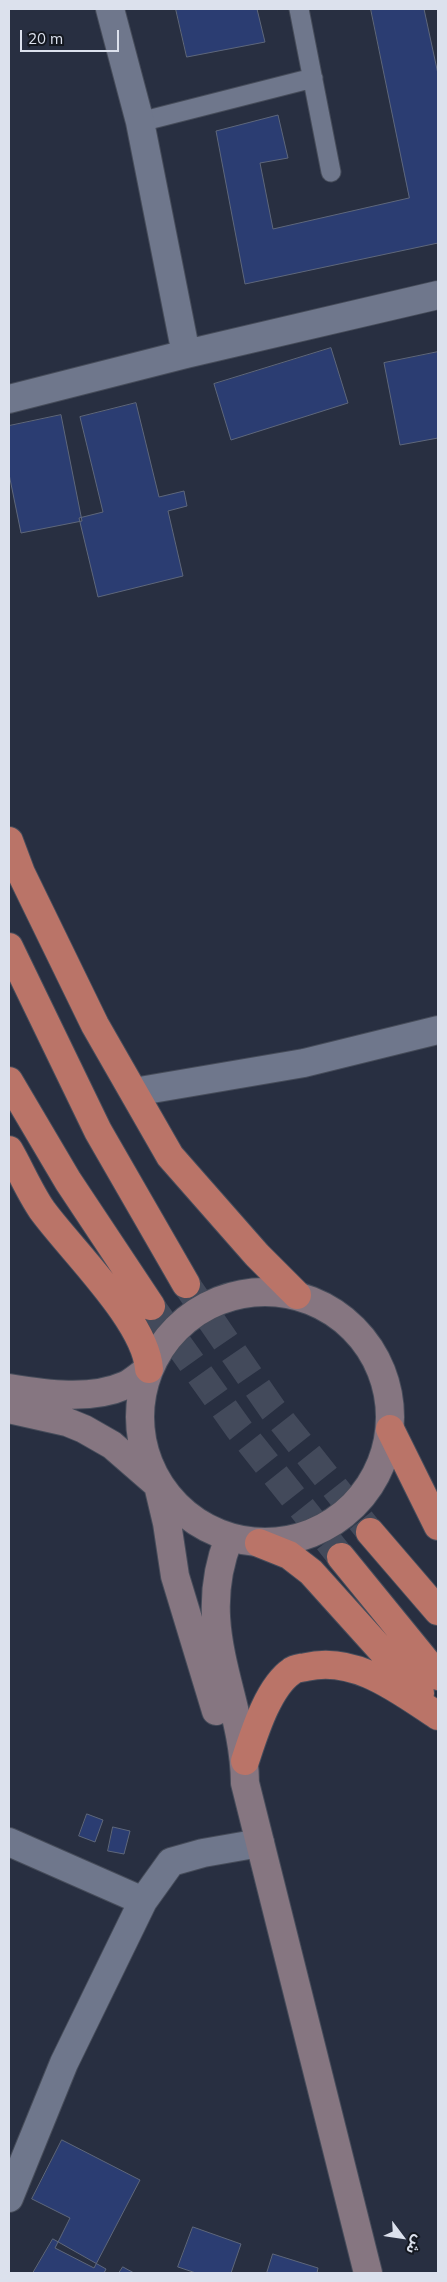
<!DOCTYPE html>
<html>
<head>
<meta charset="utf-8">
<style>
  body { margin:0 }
  #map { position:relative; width:447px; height:2282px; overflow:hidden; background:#282f41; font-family:Mulish,"Noto Sans Arabic",sans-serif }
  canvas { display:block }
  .frame { position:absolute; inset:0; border:10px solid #dce1ed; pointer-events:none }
  .north { position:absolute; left:377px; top:2212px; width:50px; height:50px; -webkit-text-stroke:4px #141820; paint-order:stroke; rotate:121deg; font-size:14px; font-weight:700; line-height:20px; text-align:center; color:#dce1ed }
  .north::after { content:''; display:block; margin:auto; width:18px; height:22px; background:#dce1ed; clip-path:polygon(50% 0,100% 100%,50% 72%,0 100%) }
  .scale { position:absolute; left:20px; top:30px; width:99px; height:22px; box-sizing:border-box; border:2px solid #dce1ed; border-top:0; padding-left:6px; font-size:15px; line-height:18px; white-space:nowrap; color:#dce1ed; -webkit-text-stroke:4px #141820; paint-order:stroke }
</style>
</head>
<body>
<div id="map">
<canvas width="447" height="2282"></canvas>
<div class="frame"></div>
<div class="north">ش</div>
<div class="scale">20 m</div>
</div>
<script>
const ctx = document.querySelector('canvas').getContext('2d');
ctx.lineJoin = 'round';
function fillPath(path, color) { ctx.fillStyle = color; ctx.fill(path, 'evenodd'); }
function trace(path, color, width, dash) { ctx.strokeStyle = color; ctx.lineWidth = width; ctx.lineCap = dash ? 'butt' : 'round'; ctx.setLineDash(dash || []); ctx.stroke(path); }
const building = new Path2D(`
  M176,9H257L265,42L187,57Z
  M371,9H424L438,74V243L245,284L216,131L278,115L288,158L260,163L273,229L409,198Z
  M331,348L348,403L231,440L214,384Z
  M438,352V438L400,445L384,363Z
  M136,403L159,497L184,491L187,506L168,511L183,576L98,597L79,518L103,512L80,417Z
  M61,415L82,521L21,533L9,474V426Z
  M87,1814L103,1820L95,1842L79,1836Z
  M113,1827L130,1831L124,1854L108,1851Z
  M62,2140L140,2180L94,2268L55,2248L70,2218L32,2199Z
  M193,2227L241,2244L231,2273H196L178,2267Z
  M53,2239L106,2269L104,2273H33Z
  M273,2254L318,2268L317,2273H267Z
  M123,2267L134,2273H119Z`);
const motorwayTunnel = new Path2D(`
  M186,1284L273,1410L370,1532
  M151,1306L239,1429L341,1557`);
const service = new Path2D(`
  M299,9L331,172
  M140,122L313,78`);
const minor = new Path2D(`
  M110,9L140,122L186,354
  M9,399L186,354L438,295
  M134,1092L304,1063L438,1030
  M9,1842L143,1901
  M9,2198L64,2063L143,1901L171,1862L203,1853L260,1843`);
const secondary = new Path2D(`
  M140 1417a125 125 0 1 1 250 0a125 125 0 1 1-250 0Z
  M9,1388C46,1394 90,1401 126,1385C134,1381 141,1374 149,1369
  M9,1409L67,1422L84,1429L112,1445L158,1485L167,1523L175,1576L216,1711
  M229,1538C192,1631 244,1695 245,1783L368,2273`);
const motorway = new Path2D(`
  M9,841L21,873L95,1025L170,1156L257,1255L297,1295
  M9,947L98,1131L186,1284
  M9,1081L68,1181L151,1306
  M9,1150C20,1169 29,1191 42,1210C71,1250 146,1321 149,1369
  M390,1429L438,1526
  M370,1532L438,1611
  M259,1543L289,1555L311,1572L420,1693
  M341,1557L438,1676
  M245,1761C254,1734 268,1687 292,1671C295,1668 302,1668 306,1667C355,1655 400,1691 438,1716`);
fillPath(building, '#2b3d72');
trace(building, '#5e677b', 1);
trace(motorwayTunnel, '#434a5b', 28, [28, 14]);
trace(service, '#464c5a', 21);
trace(minor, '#464c5a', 30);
trace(secondary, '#464c5a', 30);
trace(motorway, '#464c5a', 30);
trace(service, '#6f778c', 19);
trace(minor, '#6f778c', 28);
trace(secondary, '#867681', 28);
trace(motorway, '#ba7468', 28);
</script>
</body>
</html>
